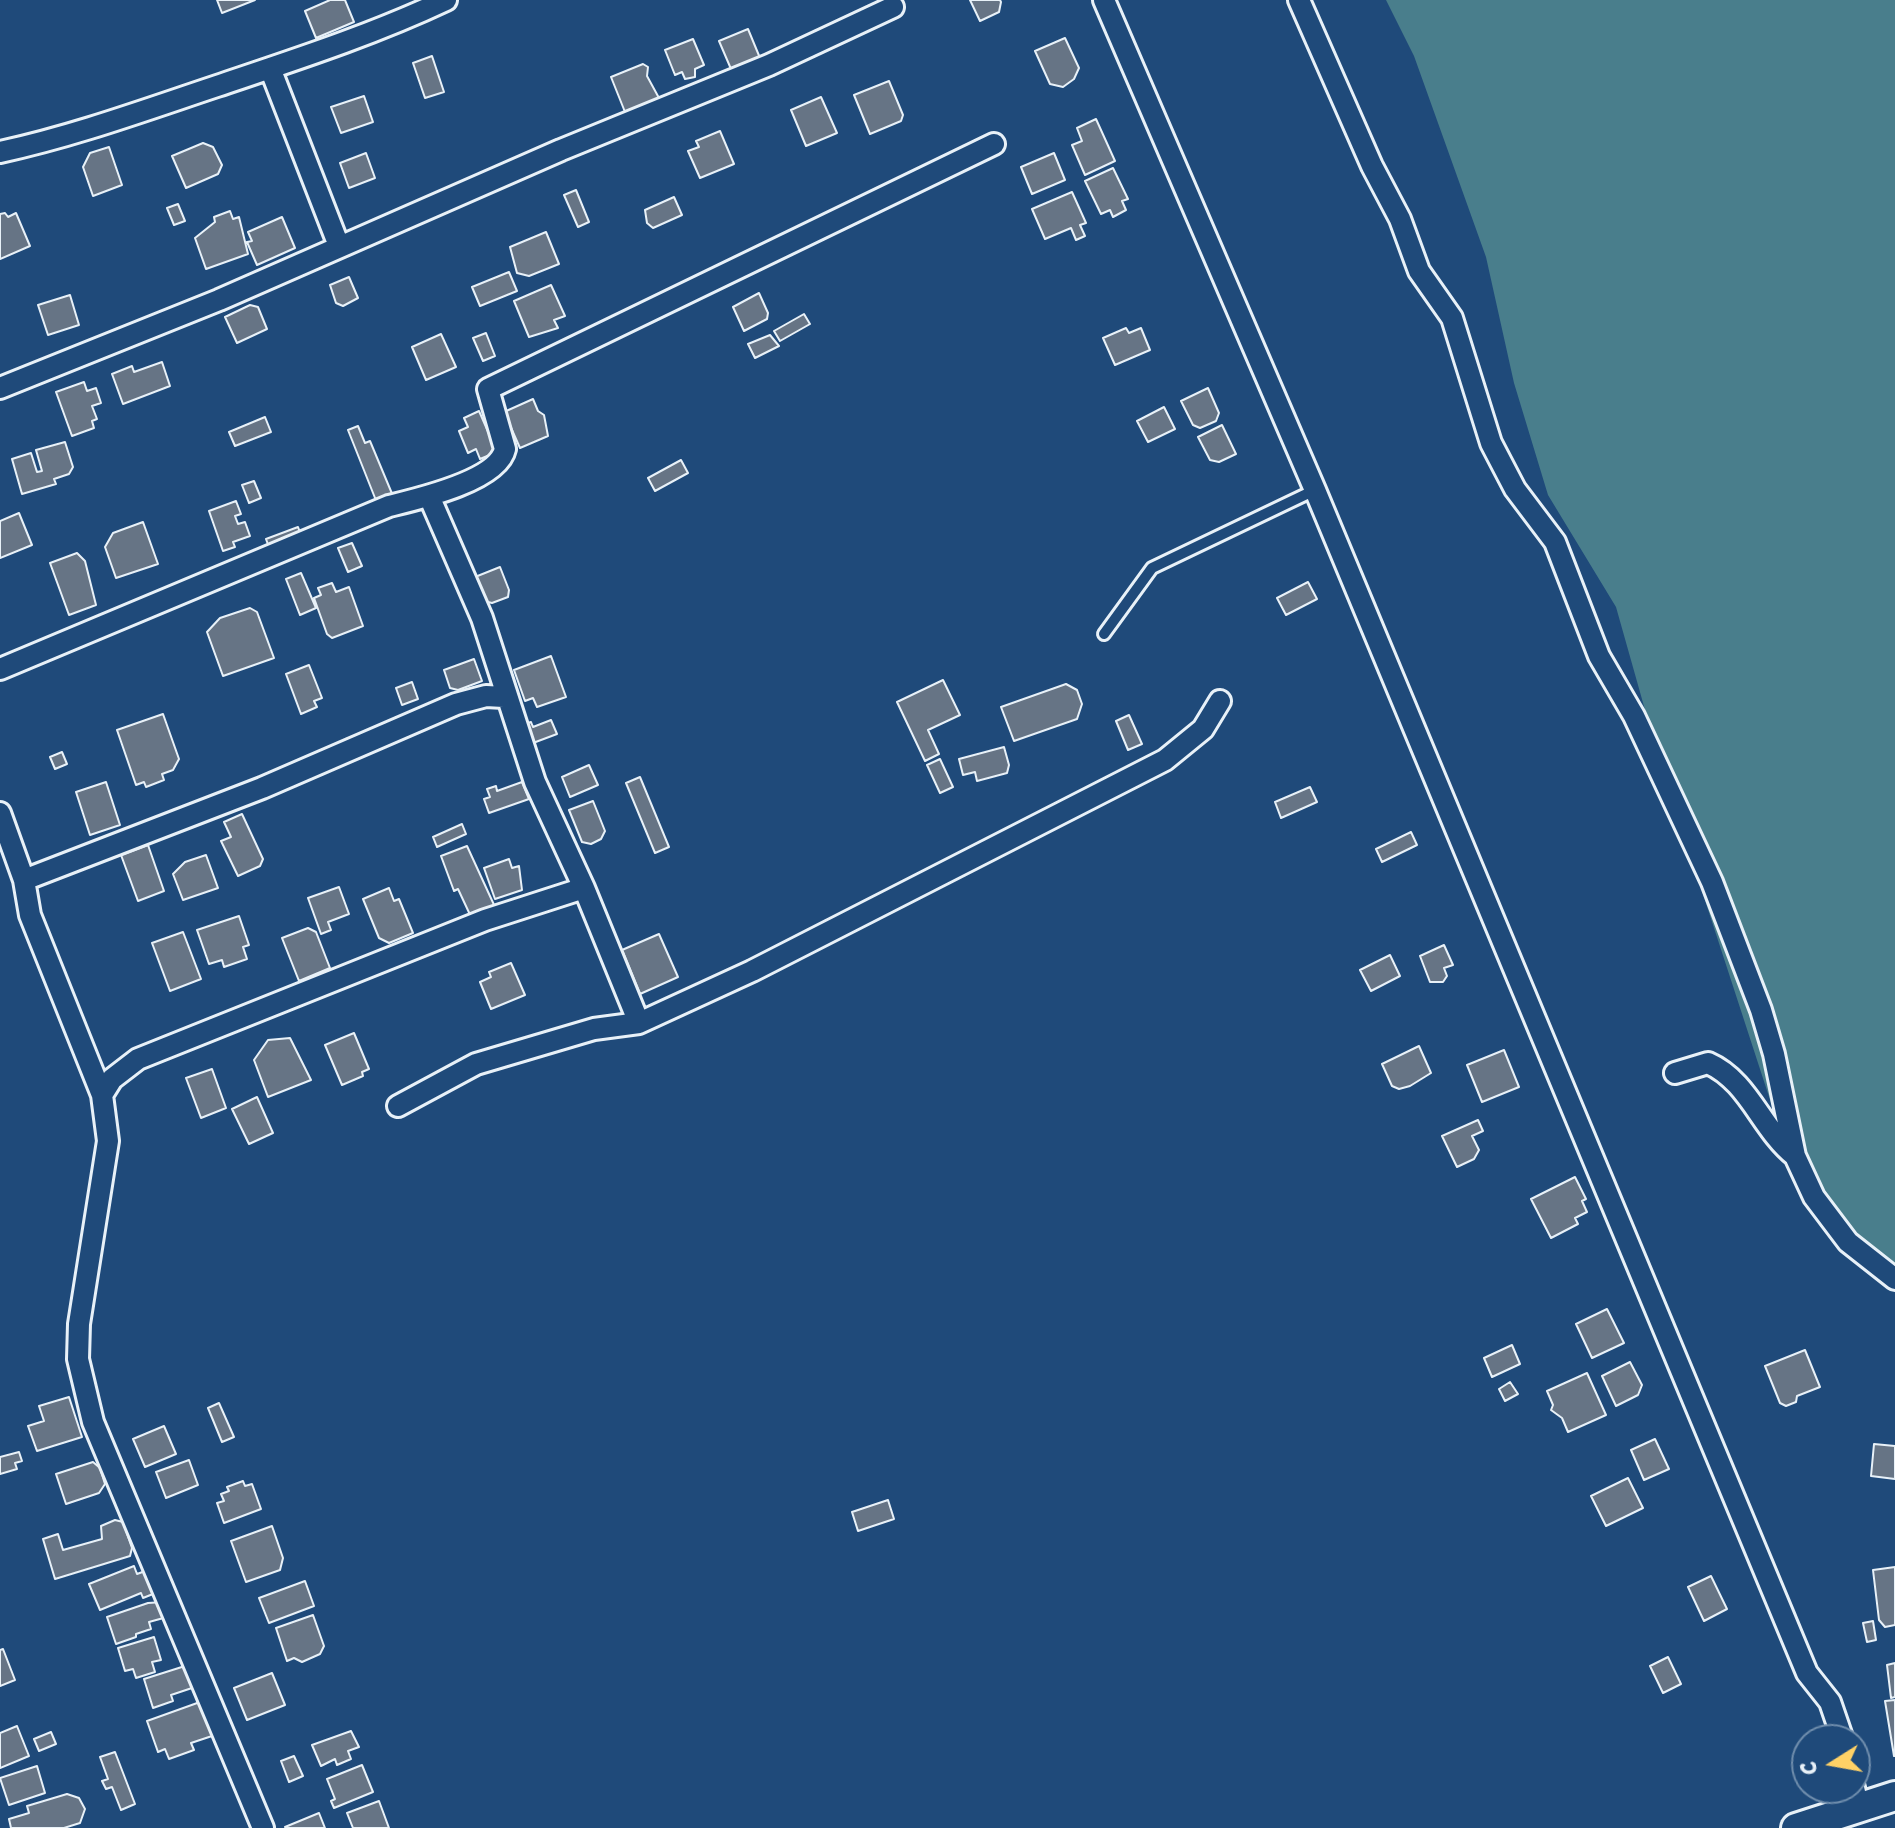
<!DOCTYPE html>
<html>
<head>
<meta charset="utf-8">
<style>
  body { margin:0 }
  #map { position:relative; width:1895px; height:1828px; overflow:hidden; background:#1f4a7a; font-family:"Shantell Sans",sans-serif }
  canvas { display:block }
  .north { position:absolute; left:1791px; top:1724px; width:80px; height:80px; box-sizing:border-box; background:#1f4a7a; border:2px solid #6f8dac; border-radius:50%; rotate:259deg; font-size:22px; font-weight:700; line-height:32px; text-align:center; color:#e8f1f8 }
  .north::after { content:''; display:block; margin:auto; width:28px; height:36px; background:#ffd166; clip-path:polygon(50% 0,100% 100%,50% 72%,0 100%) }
</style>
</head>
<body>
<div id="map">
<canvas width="1895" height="1828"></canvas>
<div class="north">С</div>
</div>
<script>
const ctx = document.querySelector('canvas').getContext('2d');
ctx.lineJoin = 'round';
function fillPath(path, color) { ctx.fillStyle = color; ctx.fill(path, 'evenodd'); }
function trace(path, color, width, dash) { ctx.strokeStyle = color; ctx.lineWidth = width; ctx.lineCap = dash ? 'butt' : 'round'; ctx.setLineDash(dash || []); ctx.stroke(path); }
const green = new Path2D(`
  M1386,0H1895V1274L1864,1252L1803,1182L1773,1109L1658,756L1616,607L1548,495L1514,383L1486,257L1414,56Z`);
const building = new Path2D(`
  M217,0H255L222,13Z
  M330,0H345L354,22L316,38L305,11Z
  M970,0H1000L1001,2L999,12L980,21Z
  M748,29L760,58L731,69L719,41Z
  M1065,38L1079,68L1074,79L1063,87L1050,84L1035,51Z
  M693,39L704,65L695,69V77L685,79L682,72L675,75L665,50Z
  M432,56L444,92L425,98L413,63Z
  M643,64L648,67L647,76L659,98L625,112L611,77Z
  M889,81L903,115L901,121L870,134L854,95Z
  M364,96L373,122L341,133L331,107Z
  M821,97L837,133L806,146L791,110Z
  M1096,119L1115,161L1085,175L1072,145L1082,141L1077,128Z
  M720,131L734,164L700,178L688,151L699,147L696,141Z
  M203,143L213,147L222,165L218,174L186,188L172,156Z
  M109,147L122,185L93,196L83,167L90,153Z
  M366,153L375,178L349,188L340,163Z
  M1054,153L1065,180L1032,194L1021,167Z
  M1113,168L1128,199L1122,201L1126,210L1113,217L1110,210L1101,214L1085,181Z
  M576,190L589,222L578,227L564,195Z
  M1072,192L1086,223L1080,225L1085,236L1076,240L1071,228L1045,239L1032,209Z
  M674,197L682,215L653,228L647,223L645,210Z
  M178,204L185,221L174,225L167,208Z
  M230,211L233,219L239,217L248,254L206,269L195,238L215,222L214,217Z
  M5,213L8,217L16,213L30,246L0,259V214Z
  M282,217L295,248L257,265L247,242L252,241L248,232Z
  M546,232L559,264L529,276L517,273L510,247Z
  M509,272L517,291L480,306L472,287Z
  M349,277L358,298L343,306L336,303L330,285Z
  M551,285L565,316L554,320L558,328L529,337L514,301Z
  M759,293L768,313L767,319L744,331L733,307Z
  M70,295L79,325L48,335L38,305Z
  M250,305L258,307L267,329L237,343L225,317Z
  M804,314L810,324L780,341L774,331Z
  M1126,328L1129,333L1141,328L1150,350L1115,365L1103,338Z
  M486,333L495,356L483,361L473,338Z
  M441,334L456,367L426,380L412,347Z
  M770,335L779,346L755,358L748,344Z
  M162,362L170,386L123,404L112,374L132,366L134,372Z
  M84,382L87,391L96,388L101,403L92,406L97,419L92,421L94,428L72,436L56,392Z
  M1208,388L1219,413L1216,421L1200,428L1193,425L1181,401Z
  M533,399L538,411L544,415L548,436L520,448L504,412Z
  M1164,407L1175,429L1148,442L1137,421Z
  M479,411L497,452L480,459L476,449L468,453L459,431L468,427L464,418Z
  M265,417L271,432L235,446L229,432Z
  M1222,425L1236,454L1219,462L1210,460L1198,437Z
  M358,426L365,443L370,441L393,496L377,503L348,430Z
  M65,442L73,467L69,474L54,479L56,484L22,494L12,459L31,453L37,472L42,471L36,450Z
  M681,460L688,473L655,491L648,478Z
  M254,481L261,498L249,503L242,485Z
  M236,501L241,514L235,516L238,524L245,522L250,536L233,542L235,547L223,551L209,511Z
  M19,513L32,545L0,558V521Z
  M143,522L158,564L116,578L105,547L113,533Z
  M298,527L302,538L270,550L266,539Z
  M352,543L362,566L348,572L338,548Z
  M77,553L85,561L96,605L69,615L50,563Z
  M500,567L509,590L508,597L492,603L484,601L475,577Z
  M301,573L316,608L300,615L286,579Z
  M1308,582L1317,599L1286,615L1277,598Z
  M332,583L336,592L349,587L363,626L332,638L327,634L314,598L321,595L318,588Z
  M250,608L257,612L274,658L223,676L207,632L220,618Z
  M551,656L566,697L537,707L533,698L525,701L514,670Z
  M474,659L482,681L458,690L450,688L444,670Z
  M309,665L322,698L314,701L317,707L301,714L286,674Z
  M943,680L960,715L928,730L939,754L925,761L897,702Z
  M412,682L418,699L402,705L396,688Z
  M1066,684L1077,690L1082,704L1077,719L1014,741L1001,707Z
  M163,714L179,759L173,770L162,774L164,780L146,787L144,782L136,785L117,730Z
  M1129,715L1142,744L1128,750L1116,721Z
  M551,720L557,734L533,743L525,724L531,722L533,727Z
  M1004,747L1009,765L1007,773L977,781L975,772L963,775L959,759Z
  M62,752L67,764L55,769L50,757Z
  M940,759L953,787L940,793L927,765Z
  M589,765L598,785L570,797L562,777Z
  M640,777L669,847L655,853L626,783Z
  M106,782L120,825L90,835L76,792Z
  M522,782L529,799L489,813L484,799L490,797L487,789L496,786L497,791Z
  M1310,787L1317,802L1281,818L1275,802Z
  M593,801L605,831L601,839L591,844L582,842L569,810Z
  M242,814L263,859L260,866L238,876L221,841L231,837L224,822Z
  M462,824L466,834L437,847L433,837Z
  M1411,832L1417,845L1382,862L1376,849Z
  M148,845L164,891L138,901L121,855Z
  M467,846L495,907L472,919L458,889L454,891L441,856Z
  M206,855L218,888L183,900L173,874L185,862Z
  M509,859L512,868L519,866L522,890L495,899L484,868Z
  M339,887L349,914L328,922L331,930L321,934L308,898Z
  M389,888L394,901L399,899L413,933L389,943L379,938L363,899Z
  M239,916L249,945L243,947L247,959L224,967L222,960L209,964L197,930Z
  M308,928L316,932L330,968L299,981L282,938Z
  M183,932L201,979L170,991L152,943Z
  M659,934L678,977L640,994L622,950Z
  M1444,945L1453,965L1444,968L1447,976L1443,982H1430L1420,956Z
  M1390,955L1400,976L1371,991L1360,970Z
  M511,963L525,995L491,1009L480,982L491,977L489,972Z
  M354,1033L369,1069L362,1072L363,1076L342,1085L325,1045Z
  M290,1038L311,1080L268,1097L254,1060L268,1040Z
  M1419,1046L1431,1073L1410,1086L1399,1089L1392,1086L1382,1064Z
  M1504,1050L1519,1087L1482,1102L1467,1065Z
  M212,1069L226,1108L201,1118L186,1078Z
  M257,1097L273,1133L249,1144L232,1109Z
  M1478,1120L1483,1131L1472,1136L1479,1150L1474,1159L1457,1167L1442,1136Z
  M1575,1177L1586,1199L1582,1201L1587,1212L1575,1218L1578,1224L1551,1238L1531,1199Z
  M1607,1309L1624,1343L1592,1358L1576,1324Z
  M1512,1345L1520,1364L1492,1377L1484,1358Z
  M1805,1350L1820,1387L1797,1396L1796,1402L1786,1406L1780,1403L1765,1366Z
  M1630,1362L1642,1385L1638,1395L1616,1406L1602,1376Z
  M1587,1373L1606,1415L1568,1432L1562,1418L1551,1410L1553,1405L1547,1391Z
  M1510,1382L1518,1394L1505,1401L1499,1389Z
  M69,1397L82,1437L37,1451L28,1426L44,1421L39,1406Z
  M219,1403L234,1437L222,1442L208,1408Z
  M164,1426L176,1454L145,1467L133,1439Z
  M1655,1439L1669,1469L1644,1480L1631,1450Z
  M1874,1444L1895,1446V1479L1871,1476Z
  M19,1452L22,1461L15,1463L17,1469L0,1474V1457Z
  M189,1460L198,1485L166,1498L156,1472Z
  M93,1462L100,1468L105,1484L99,1493L66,1504L56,1474Z
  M1628,1478L1643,1508L1606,1526L1591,1496Z
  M243,1481L245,1486L252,1484L261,1509L224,1523L217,1503L224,1501L221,1494L229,1491L227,1487Z
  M888,1500L894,1519L858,1531L852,1512Z
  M115,1520L123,1522L132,1548L130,1556L55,1579L43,1539L58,1534L63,1550L102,1539L101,1526Z
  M272,1526L283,1558L280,1570L246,1582L231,1541Z
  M134,1566L137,1574L148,1570L158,1592L143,1598L141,1593L100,1610L89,1584Z
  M1895,1567V1625L1885,1627L1879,1620L1873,1570Z
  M1711,1576L1727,1609L1704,1621L1688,1587Z
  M305,1581L314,1606L269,1623L259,1598Z
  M163,1602L167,1617L149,1622L151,1629L136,1634V1637L116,1644L107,1617L148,1603Z
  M313,1615L324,1646L320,1654L302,1662L294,1658L287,1661L276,1628Z
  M1873,1621L1876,1640L1867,1642L1863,1623Z
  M154,1637L161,1660L152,1662L155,1672L136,1678L133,1669L125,1671L118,1648Z
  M3,1649L15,1680L0,1686V1650Z
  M1668,1657L1681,1684L1663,1693L1650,1666Z
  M1895,1663V1697L1891,1698L1887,1665Z
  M185,1666L192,1688L171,1695L173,1701L153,1708L144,1679Z
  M272,1673L285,1705L247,1720L234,1688Z
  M1895,1700V1756H1894L1885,1701Z
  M200,1702L212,1736L191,1743L194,1750L169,1759L165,1749L158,1752L147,1721Z
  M17,1726L29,1756L0,1768V1733Z
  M351,1731L359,1747L348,1751L351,1759L337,1765L335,1759L321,1766L312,1745Z
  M51,1732L56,1744L39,1751L34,1739Z
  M115,1752L135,1804L121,1810L112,1787L106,1789L102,1781L108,1779L100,1757Z
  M294,1756L303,1776L289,1782L281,1761Z
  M362,1765L373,1792L334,1808L331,1801L335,1799L327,1779Z
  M37,1766L45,1793L9,1805L0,1778Z
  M67,1794L79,1798L85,1809L80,1823L64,1828H11L9,1819L29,1813L27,1806Z
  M379,1801L389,1828H353L347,1813Z
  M319,1813L325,1828H286L285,1827Z`);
const lane = new Path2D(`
  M1104,634L1152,568L1315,490`);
const street = new Path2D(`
  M1104,0L1315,490L1807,1673L1830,1702L1843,1740
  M1299,0L1372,166L1400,219L1419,271L1452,318L1491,443L1515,489L1555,542L1599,656L1634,716L1712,882L1761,1010L1774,1054L1795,1156L1814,1197L1848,1242L1895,1279
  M270,68L339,246
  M0,152C74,136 145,110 217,86C294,60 372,35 446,0
  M0,388L219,300L561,150L769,65L893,7
  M429,496L482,618L535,782L584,888L639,1023
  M0,669L389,506C418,499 498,481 505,449L488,389L994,144
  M0,813L24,880L30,915L102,1095L108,1141L79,1324L78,1359L93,1422L263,1828
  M24,880L262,788L456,704L486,696L504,697
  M1675,1073L1708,1063C1749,1081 1761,1129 1795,1156
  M102,1095L112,1079L138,1059L485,920L584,888
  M398,1106L476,1064L594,1029L639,1023L752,971L1165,760L1203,729L1220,701
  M1854,1788L1858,1805`);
const secondary = new Path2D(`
  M1796,1828L1895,1796`);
fillPath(green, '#497e8c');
fillPath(building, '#667485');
trace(building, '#e8f1f8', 2);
trace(lane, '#e8f1f8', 16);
trace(street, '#e8f1f8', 26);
trace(secondary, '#e8f1f8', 34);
trace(lane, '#1f4a7a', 10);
trace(street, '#1f4a7a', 20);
trace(secondary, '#1f4a7a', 28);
</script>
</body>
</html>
